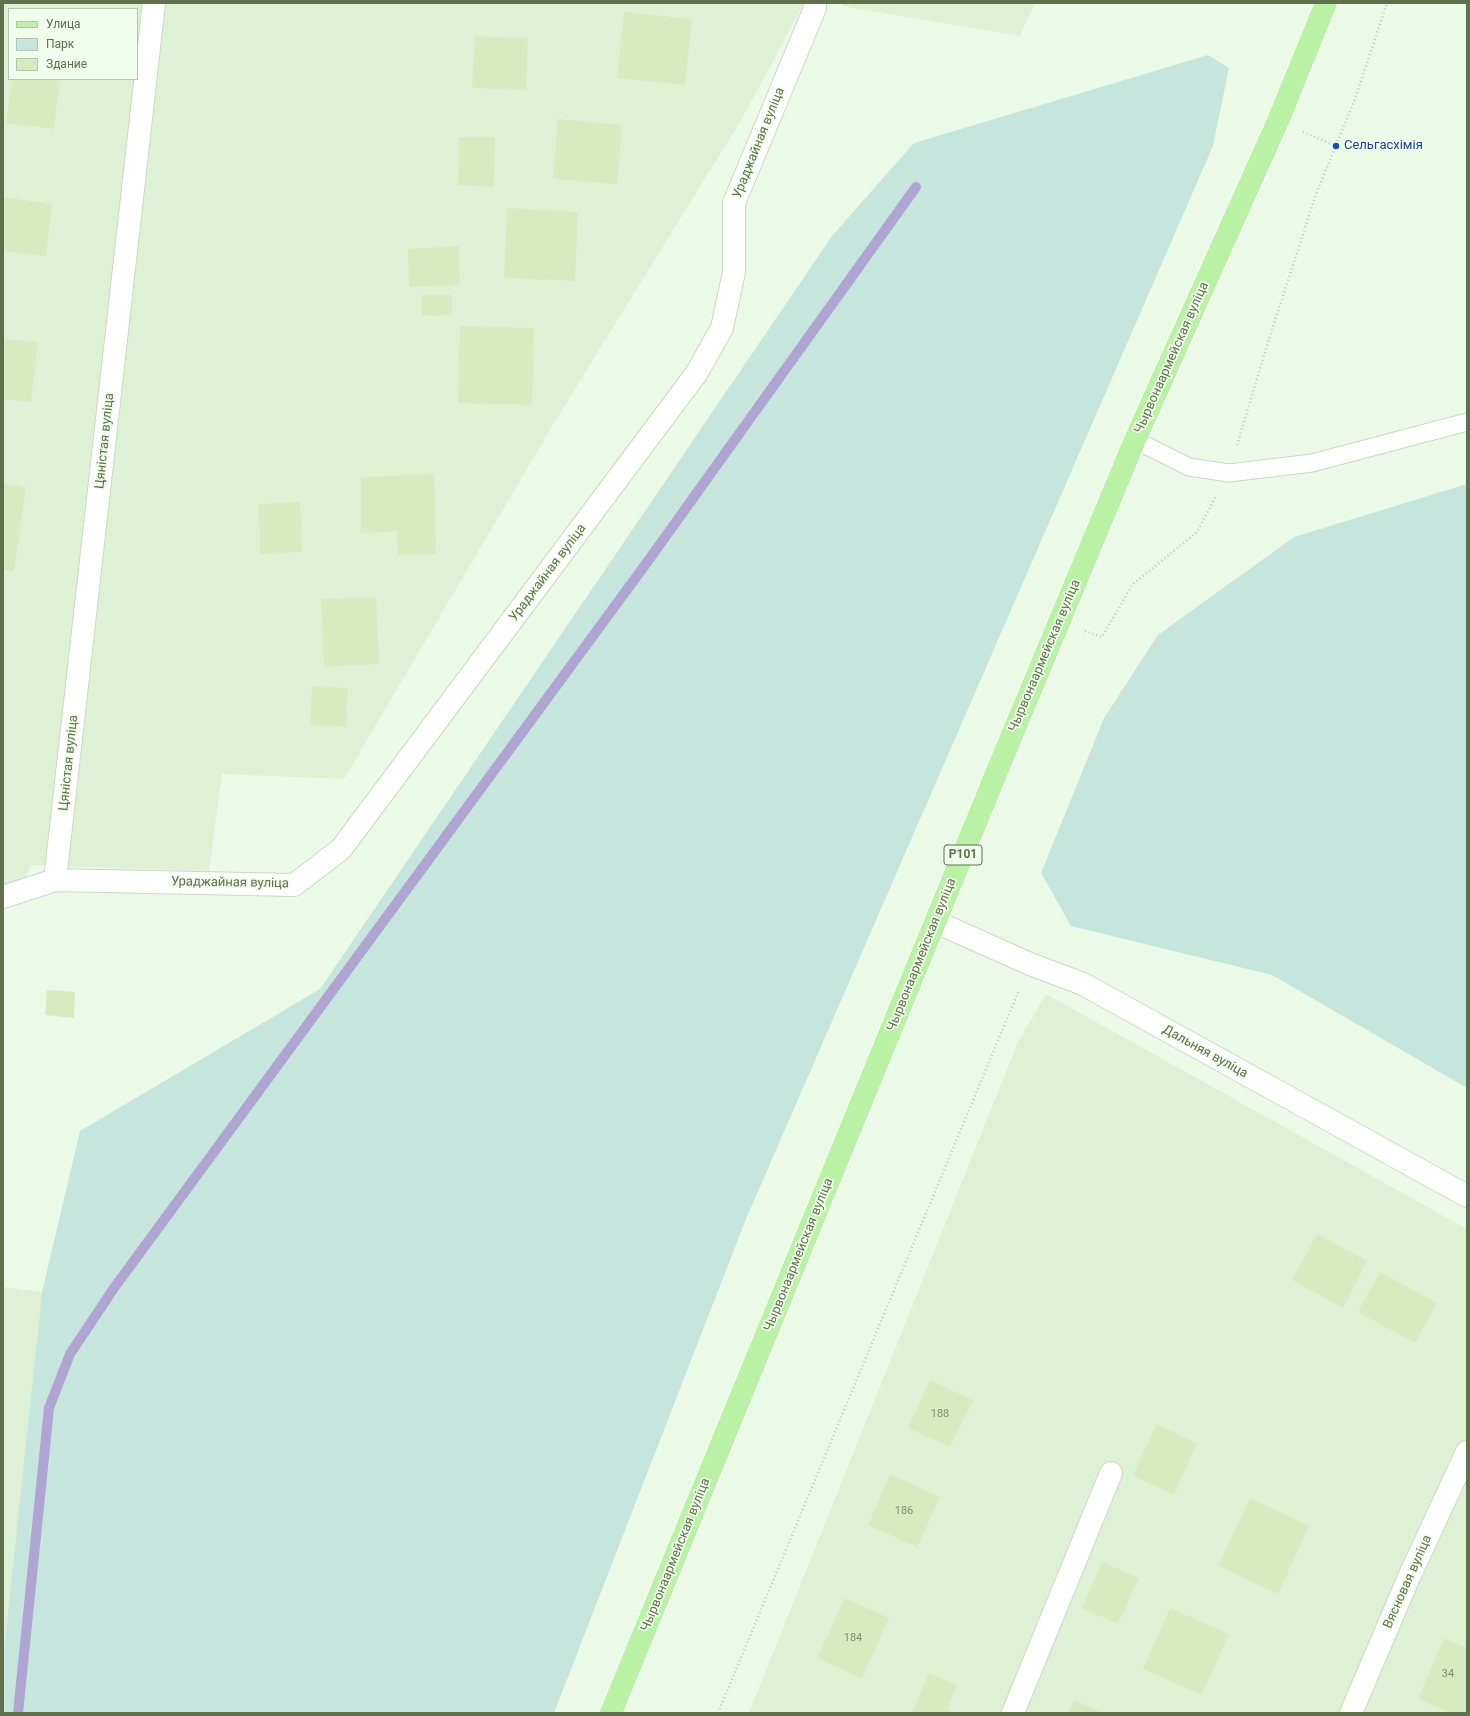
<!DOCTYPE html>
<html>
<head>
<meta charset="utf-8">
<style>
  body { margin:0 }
  #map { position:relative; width:1470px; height:1716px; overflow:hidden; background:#ebfae6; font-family:Roboto,sans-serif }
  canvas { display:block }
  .frame { position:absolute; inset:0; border:4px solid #60704d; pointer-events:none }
  .legend { position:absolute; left:8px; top:8px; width:130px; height:72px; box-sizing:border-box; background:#f1fdec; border:1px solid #b7c5ac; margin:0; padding:5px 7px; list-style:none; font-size:12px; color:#60704d }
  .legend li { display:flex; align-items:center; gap:8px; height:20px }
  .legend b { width:20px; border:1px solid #b7c5ac }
</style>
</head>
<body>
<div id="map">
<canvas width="1470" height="1716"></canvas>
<div class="frame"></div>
<ul class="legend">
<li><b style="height:5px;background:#b9f2a5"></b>Улица</li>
<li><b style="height:11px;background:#c6e6dd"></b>Парк</li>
<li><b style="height:11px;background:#d6ecc0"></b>Здание</li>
</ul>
</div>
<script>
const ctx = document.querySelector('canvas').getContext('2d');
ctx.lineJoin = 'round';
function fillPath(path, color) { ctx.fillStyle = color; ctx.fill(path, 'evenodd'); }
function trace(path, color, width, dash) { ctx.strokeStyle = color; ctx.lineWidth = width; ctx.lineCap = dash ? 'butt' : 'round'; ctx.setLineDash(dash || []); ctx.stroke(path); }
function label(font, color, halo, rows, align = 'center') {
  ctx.font = font + ' Roboto,sans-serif'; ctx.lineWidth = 3.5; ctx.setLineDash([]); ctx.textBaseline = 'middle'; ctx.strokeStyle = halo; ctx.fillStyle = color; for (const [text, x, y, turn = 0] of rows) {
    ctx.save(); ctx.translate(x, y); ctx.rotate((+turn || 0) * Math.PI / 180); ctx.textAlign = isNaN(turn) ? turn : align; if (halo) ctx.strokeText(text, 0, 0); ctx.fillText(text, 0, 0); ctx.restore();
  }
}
const residential = new Path2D(`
  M3,3H804L743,117L554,423L344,779L222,774L209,871L30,865L21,894L3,893ZM9,9H137V79H9Z
  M842,3H1035L1020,36L842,6Z
  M1046,994L1467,1229V1713H749L1018,1042Z
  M3,1287L42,1292L3,1658Z`);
const green = new Path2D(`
  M1208,55L1229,68L1213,146L746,1219L554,1713H3V1658L42,1292L80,1131L320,989L832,236L914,143Z
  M1467,484V1088L1272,975L1071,926L1041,873L1104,718L1158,635L1294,537Z`);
const stream = new Path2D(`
  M18,1713L49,1408L70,1354L114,1288L648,561L916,187`);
const building = new Path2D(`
  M624,12L692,19L685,85L617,78Z
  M475,36L528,38L526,90L472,88Z
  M12,79H60L54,129L6,123Z
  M558,119L622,125L617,184L553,179Z
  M459,137H495L494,187L458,185Z
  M3,197L52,204L46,256L3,251Z
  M507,208L578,212L575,281L504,278Z
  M459,246L460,285L409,287L408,249Z
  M422,295H452V315L422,316Z
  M460,326L534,328L532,405L458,403Z
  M3,339L38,342L31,402L3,399Z
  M434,474L436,554L398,555L397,531L361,533V477Z
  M3,484L26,487L14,571L3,570Z
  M300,502L302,552L260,554L259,504Z
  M376,597L379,664L324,667L321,599Z
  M312,686L348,688L346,727L310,725Z
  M47,990L75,992L74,1018L45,1015Z
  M1317,1234L1367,1261L1343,1308L1292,1280Z
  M1380,1272L1437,1303L1415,1343L1358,1312Z
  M930,1380L973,1400L950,1447L908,1428Z
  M1156,1424L1197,1443L1174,1495L1133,1476Z
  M890,1474L940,1497L917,1547L868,1525Z
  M1250,1498L1309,1526L1278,1594L1218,1566Z
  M1102,1562L1139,1578L1118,1624L1082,1608Z
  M845,1598L889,1618L862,1679L817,1658Z
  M1170,1608L1229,1634L1202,1695L1143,1669Z
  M1444,1638L1467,1648V1713H1450L1418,1699Z
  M929,1673L957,1685L947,1709L955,1713H912Z
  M1074,1700L1103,1713H1068Z`);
const path = new Path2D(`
  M1303,132L1336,146
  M1237,445L1269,339L1316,194L1355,99L1387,3
  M1085,631L1102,637L1133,584L1197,532L1216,496
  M718,1713L1019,990`);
const lane = new Path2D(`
  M1135,440L1189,467L1229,473L1312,463L1467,422`);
const street = new Path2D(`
  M55,880L154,3
  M3,897L55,880L294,885L341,849L696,374L722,328L734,272V203L815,8V3
  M936,922L1030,964L1083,984L1467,1196
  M1013,1713L1111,1473
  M1351,1713L1409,1577L1467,1452`);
const primary = new Path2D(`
  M611,1713L1000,764L1135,440L1278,121L1326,3`);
const markers = [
  [1336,146,4,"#1a4fb4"]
];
const numberNames = [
  ["188",940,1414],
  ["186",904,1511],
  ["184",853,1638],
  ["34",1448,1674]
];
const shields = [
  [963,855,38]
];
const shieldNames = [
  ["Р101",963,855]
];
const streetNames = [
  ["Ураджайная вуліца",759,143,-68],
  ["Чырвонаармейская вуліца",1172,358,-66],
  ["Цяністая вуліца",105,441,-84],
  ["Ураджайная вуліца",548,573,-53],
  ["Чырвонаармейская вуліца",1045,656,-67],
  ["Цяністая вуліца",69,763,-84],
  ["Ураджайная вуліца",230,883,1],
  ["Чырвонаармейская вуліца",922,955,-68],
  ["Дальняя вуліца",1205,1052,29],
  ["Чырвонаармейская вуліца",799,1255,-68],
  ["Чырвонаармейская вуліца",676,1555,-68],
  ["Вясновая вуліца",1408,1582,-66]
];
const transitNames = [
  ["Сельгасхімія",1344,146]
];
fillPath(residential, '#dff1d5');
fillPath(green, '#c6e6dd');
trace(stream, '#b0a4d2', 10);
fillPath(building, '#d6ecc0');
trace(lane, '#cbdabf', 19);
trace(street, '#cbdabf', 24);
trace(primary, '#fff', 24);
trace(path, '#bad1a4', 2.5, [1, 3]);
trace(lane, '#fff', 17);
trace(street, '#fff', 22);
trace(primary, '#b9f2a5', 22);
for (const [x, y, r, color] of markers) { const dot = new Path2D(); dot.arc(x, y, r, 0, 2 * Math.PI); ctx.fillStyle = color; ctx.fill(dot); trace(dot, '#f1fdec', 1.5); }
label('11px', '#7e8f6a', null, numberNames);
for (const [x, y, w] of shields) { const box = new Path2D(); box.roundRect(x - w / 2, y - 10, w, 20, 3); ctx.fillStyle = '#f1fdec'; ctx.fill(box); trace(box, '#60704d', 1); }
label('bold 12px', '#60704d', null, shieldNames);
label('13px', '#60704d', '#f1fdec', streetNames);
label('13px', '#164399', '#f1fdec', transitNames, 'left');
</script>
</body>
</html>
